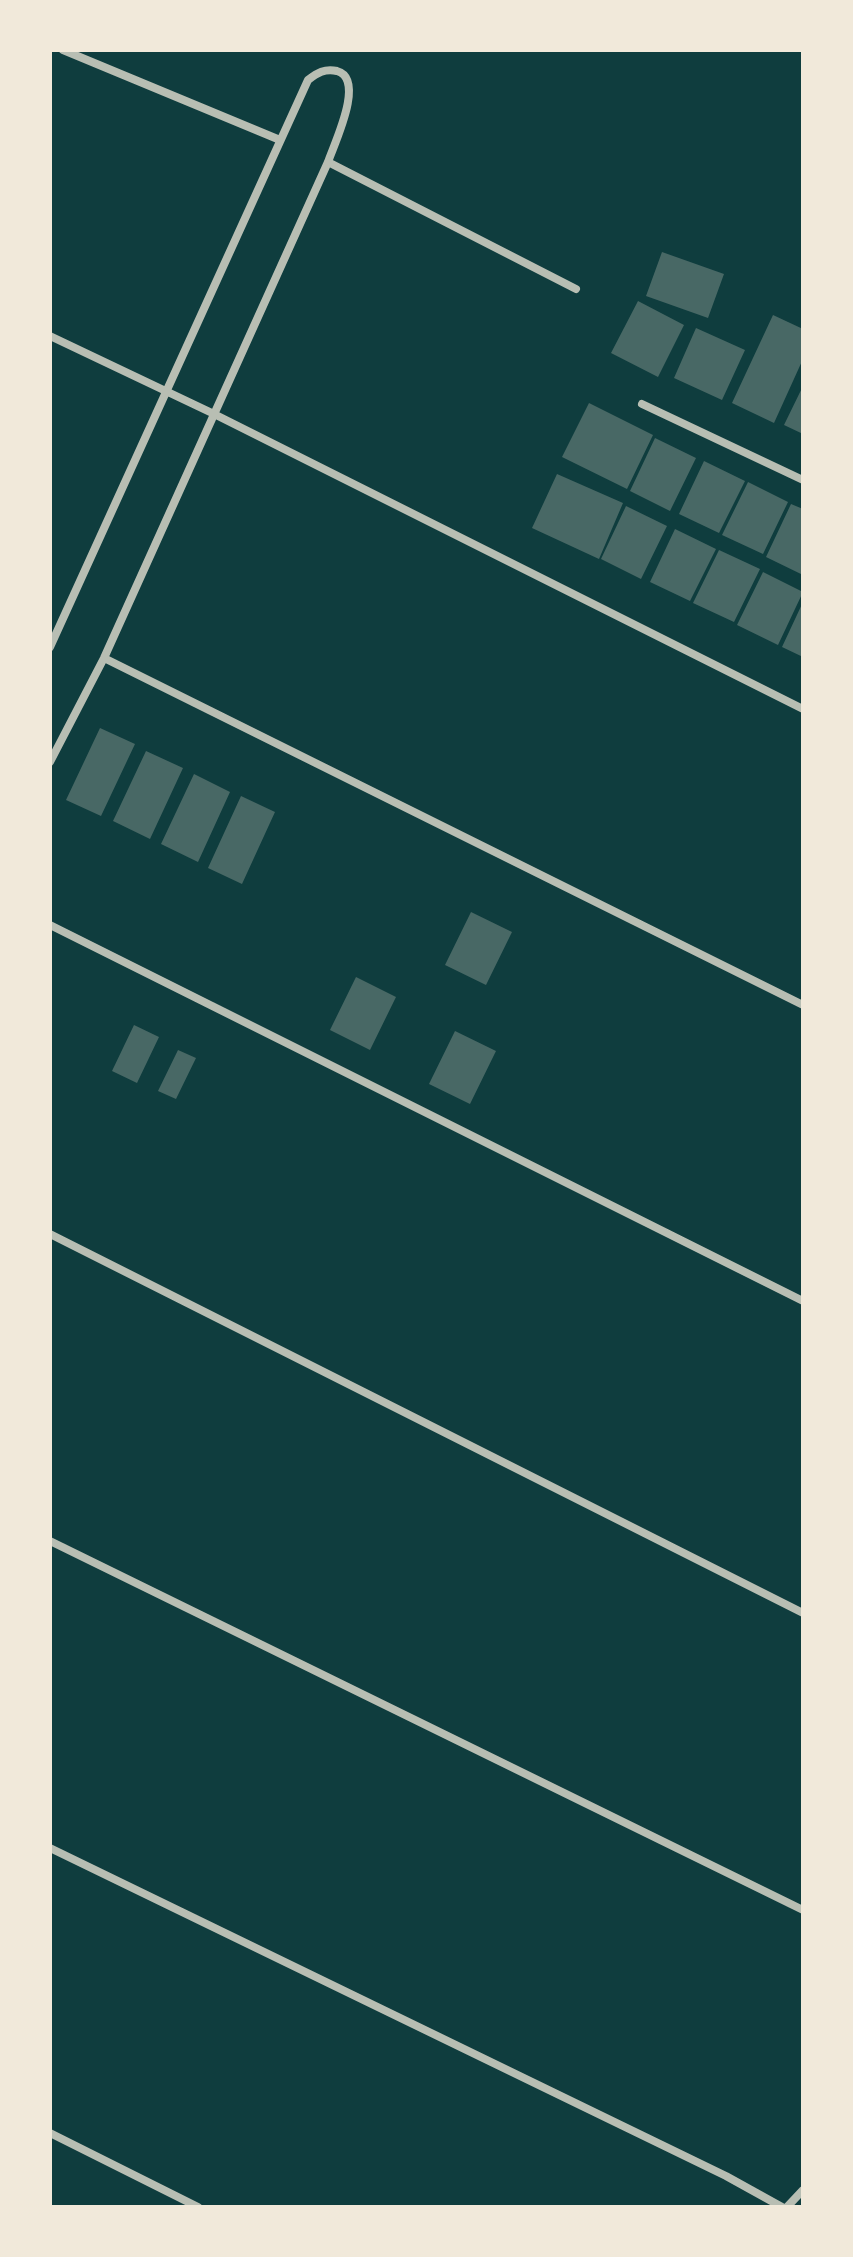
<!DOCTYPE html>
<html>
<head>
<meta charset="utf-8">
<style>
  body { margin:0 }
  #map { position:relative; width:853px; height:2257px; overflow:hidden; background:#0f3d3e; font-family:Arial,sans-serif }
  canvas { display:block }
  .frame { position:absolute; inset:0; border:52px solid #f1e9da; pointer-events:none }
</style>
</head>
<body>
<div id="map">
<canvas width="853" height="2257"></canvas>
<div class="frame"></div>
</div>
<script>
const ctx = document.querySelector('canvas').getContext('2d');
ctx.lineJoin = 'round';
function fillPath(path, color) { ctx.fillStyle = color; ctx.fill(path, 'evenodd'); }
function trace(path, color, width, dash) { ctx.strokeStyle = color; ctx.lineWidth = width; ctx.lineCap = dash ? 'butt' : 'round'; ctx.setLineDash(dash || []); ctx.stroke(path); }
const building = new Path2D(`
  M662,252L724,274L708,318L646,296Z
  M638,301L684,325L658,377L611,353Z
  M773,315L803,329V359L774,423L732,403Z
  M696,328L745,350L722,400L674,378Z
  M803,386V434L784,425Z
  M589,403L653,435L627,489L562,457Z
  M655,438L696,458L670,511L630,491Z
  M704,461L745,481L719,533L679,514Z
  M557,474L623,503L599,559L532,528Z
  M748,482L788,502L763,554L722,535Z
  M791,504L803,509V575L766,557Z
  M626,506L667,526L641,579L601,559Z
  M675,529L716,549L690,601L650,582Z
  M719,550L760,569L734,622L693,603Z
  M763,572L803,592L778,645L737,625Z
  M803,602V657L782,647Z
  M100,728L135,744L101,816L66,800Z
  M146,751L183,768L150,839L113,821Z
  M194,774L230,792L198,862L161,844Z
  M241,796L275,812L242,884L208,868Z
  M471,912L512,932L486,985L445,965Z
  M356,977L396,997L370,1050L330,1030Z
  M134,1025L159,1037L137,1083L112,1071Z
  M455,1031L496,1051L470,1104L429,1084Z
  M178,1050L196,1058L176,1099L158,1091Z`);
const minor = new Path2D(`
  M63,50L280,140
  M328,162L576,289
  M50,336L212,413L803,709
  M642,404L803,480
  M50,647L308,80C317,73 325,68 337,71C366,79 334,144 328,162L104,658L50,762
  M104,658L803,1005
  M50,925L803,1301
  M50,1234L803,1613
  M50,1541L803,1910
  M50,1848L726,2176L782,2207
  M50,2133L198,2207
  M787,2207L803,2190`);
fillPath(building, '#486865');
trace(minor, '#b8beb3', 8);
</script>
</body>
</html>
